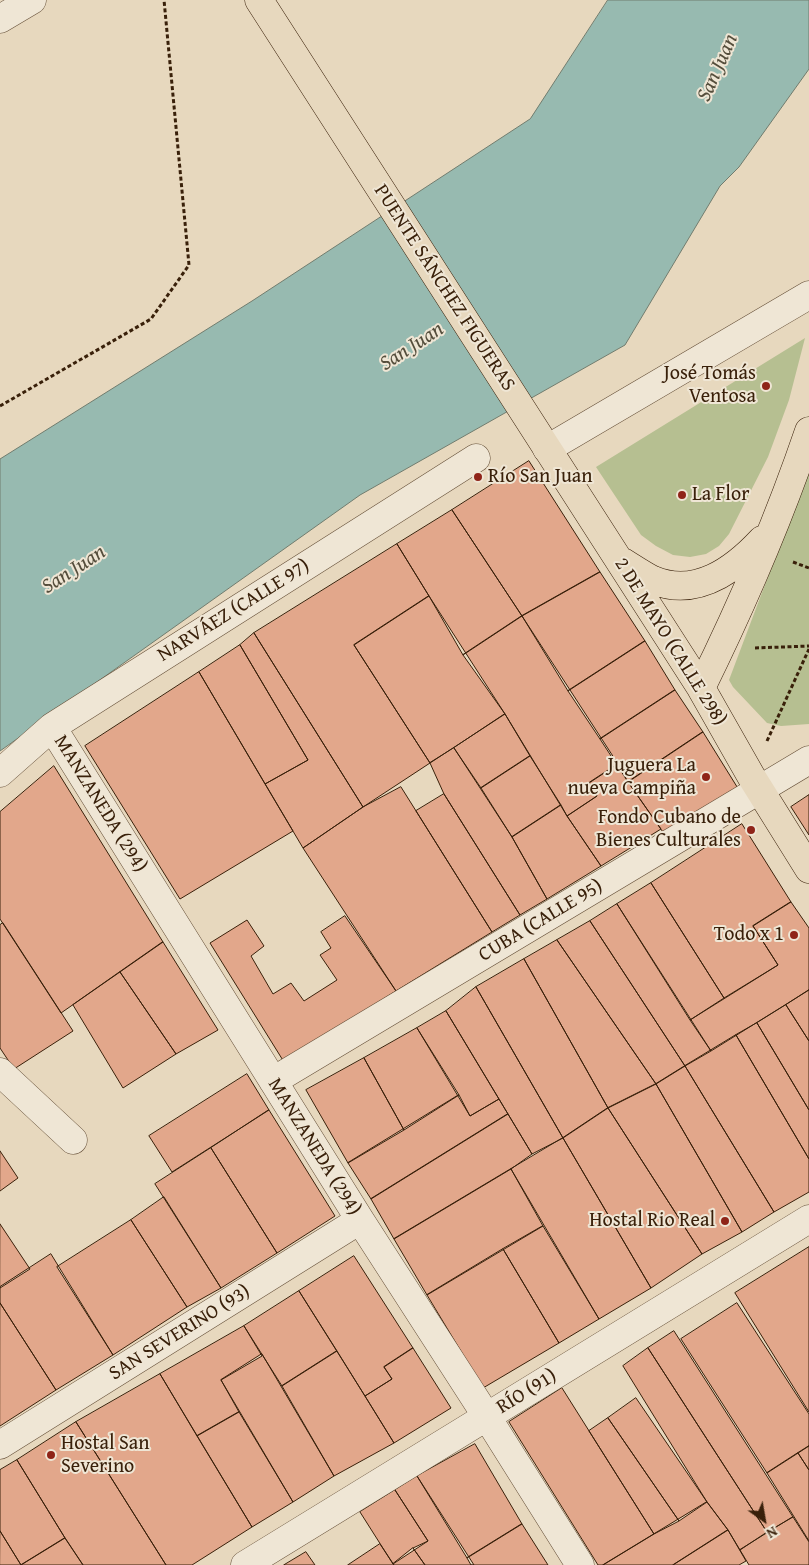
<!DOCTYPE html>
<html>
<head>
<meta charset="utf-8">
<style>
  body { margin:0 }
  #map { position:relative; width:809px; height:1565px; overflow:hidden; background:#e7d8be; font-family:"Gentium Book Plus",serif }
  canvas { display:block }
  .north { position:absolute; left:739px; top:1495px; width:50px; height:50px; -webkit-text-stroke:4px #efe6d5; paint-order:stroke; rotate:148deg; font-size:14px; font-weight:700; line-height:20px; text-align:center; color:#39200a }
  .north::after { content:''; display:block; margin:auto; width:18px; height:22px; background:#39200a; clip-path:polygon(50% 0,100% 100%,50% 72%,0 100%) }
</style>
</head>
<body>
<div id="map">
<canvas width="809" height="1565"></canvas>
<div class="north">N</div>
</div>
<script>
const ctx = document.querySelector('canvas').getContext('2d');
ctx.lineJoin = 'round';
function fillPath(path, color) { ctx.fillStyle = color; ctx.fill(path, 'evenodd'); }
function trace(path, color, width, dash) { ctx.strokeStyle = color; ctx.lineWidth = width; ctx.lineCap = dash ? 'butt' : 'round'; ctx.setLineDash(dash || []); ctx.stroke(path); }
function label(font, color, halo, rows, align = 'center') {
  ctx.font = font + ' "Gentium Book Plus",serif'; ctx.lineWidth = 4; ctx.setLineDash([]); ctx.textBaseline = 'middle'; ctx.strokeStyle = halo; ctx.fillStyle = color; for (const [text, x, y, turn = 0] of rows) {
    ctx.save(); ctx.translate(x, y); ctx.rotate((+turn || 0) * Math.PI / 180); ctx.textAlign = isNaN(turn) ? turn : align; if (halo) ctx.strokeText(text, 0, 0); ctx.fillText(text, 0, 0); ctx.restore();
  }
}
const green = new Path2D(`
  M805,338L789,400L768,457L729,534L719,546L706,554L690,557L673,555L656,546L641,535L596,467Z
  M809,468V724L781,726L767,723L733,687L729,680Z`);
const water = new Path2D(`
  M608,0H809V69L739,167L720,186L625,345L360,495L0,751V459L252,301L530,119Z`);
const building = new Path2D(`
  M529,461L600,572L522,616L452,510Z
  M452,510L522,616L463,655L429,596L397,544Z
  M397,544L429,596L354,645L430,763L363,807L254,633Z
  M600,572L645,641L568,691L522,616Z
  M429,596L505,714L430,763L354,645Z
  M522,616L618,764L589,783L597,796L567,816L505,714L463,655Z
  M254,633L363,807L303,848L265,784L308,760L240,645Z
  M645,641L675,690L600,739L568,691Z
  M240,645L308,760L265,784L199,672Z
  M199,672L293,831L180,899L85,746Z
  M675,690L703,732L628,782L600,739Z
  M505,714L530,756L481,788L454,748Z
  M703,732L739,790L665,835L628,782Z
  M454,748L512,837L547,899L520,915L444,794L430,763Z
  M530,756L561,805L512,837L481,788Z
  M618,764L628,782L661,829L601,866L567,816L597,796L589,783Z
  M54,766L163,942L61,1013L0,919V812Z
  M401,787L492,932L396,991L303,848L363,807Z
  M444,794L520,915L492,932L416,811Z
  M809,795V835L791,807Z
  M561,805L567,816L601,866L547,899L512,837Z
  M742,824L791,902L753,926L778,965L724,998L651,883Z
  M651,883L724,998L690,1020L617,904Z
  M791,902L809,928V990L711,1051L690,1020L778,965L753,926Z
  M617,904L711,1051L685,1066L590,921Z
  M345,916L396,991L284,1062L210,943L247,920L264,946L251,956L273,994L291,983L304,1001L337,980L320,955L331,948L321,932Z
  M590,921L685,1066L656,1084L557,940Z
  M3,923L73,1031L14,1069L0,1048V925Z
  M557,940L656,1084L608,1108L524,959Z
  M163,942L218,1030L176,1054L120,972Z
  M524,959L608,1108L563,1138L476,987Z
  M120,972L176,1054L123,1088L73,1005Z
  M476,987L563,1138L532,1154L446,1011Z
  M809,990V1041L786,1005Z
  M786,1005L809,1041V1110L757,1023Z
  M446,1011L499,1099L470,1116L417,1028Z
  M757,1023L809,1110V1159L736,1035Z
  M417,1028L459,1095L404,1130L364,1058Z
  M736,1035L809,1159V1192L774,1212L685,1066Z
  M364,1058L404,1130L348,1163L306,1090Z
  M685,1066L774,1212L742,1232L656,1084Z
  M247,1074L269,1110L172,1172L149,1136Z
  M656,1084L742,1232L702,1254L608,1108Z
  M459,1095L470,1116L499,1099L508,1114L371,1199L348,1163Z
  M608,1108L702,1254L651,1288L563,1138Z
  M269,1110L335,1216L277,1253L211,1148Z
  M508,1114L532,1154L511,1169L394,1239L371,1199Z
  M563,1138L651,1288L599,1319L511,1169Z
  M211,1148L277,1253L221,1288L155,1184Z
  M0,1151L18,1178L0,1191Z
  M511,1169L543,1226L427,1295L394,1239Z
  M164,1197L221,1288L187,1307L131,1220Z
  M131,1220L187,1307L113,1355L57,1267Z
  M0,1224L30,1269L0,1288Z
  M543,1226L599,1319L559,1343L503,1249Z
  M809,1247V1412L735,1293Z
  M503,1249L559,1343L483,1388L427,1295Z
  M51,1254L113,1355L56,1390L0,1303V1287Z
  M354,1256L413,1348L384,1367L392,1379L365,1396L299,1291Z
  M299,1291L337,1351L282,1386L244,1326Z
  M0,1303L56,1390L0,1426Z
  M737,1303L809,1414V1446L767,1473L681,1339Z
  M244,1326L262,1356L221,1380L239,1412L197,1436L160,1374Z
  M674,1331L793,1517L767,1532L648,1348Z
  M413,1348L451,1408L394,1443L365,1396L392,1379L384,1367Z
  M648,1348L767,1532L740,1550L728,1530L707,1502L623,1366Z
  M337,1351L394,1443L334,1476L282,1386Z
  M262,1354L334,1476L293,1502L221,1380Z
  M160,1374L252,1527L192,1565H166L76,1422Z
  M562,1388L654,1534L603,1565H598L509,1422Z
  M636,1398L707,1502L679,1521L608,1418Z
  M239,1412L293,1502L252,1527L197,1436Z
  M608,1418L679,1521L654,1534L589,1431Z
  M76,1422L166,1565H83L65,1538L17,1460Z
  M475,1444L522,1524L467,1558L417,1476Z
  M809,1446V1470L798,1453Z
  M798,1453L809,1470V1541L767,1473Z
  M17,1460L65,1538L21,1565L0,1531V1470Z
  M417,1476L474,1565H425L413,1548L428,1541L395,1490Z
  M395,1490L428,1541L393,1564L360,1512Z
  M707,1502L728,1530L673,1565H603Z
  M793,1517L809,1542V1565H749L740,1550Z
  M522,1524L548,1565H471L467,1558Z
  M728,1530L746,1561L739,1565H673Z
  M0,1531L21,1565H0Z
  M65,1538L83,1565H21Z
  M380,1544L394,1565H348Z
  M413,1548L425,1565H394L393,1564Z
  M306,1552L315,1565H284Z`);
const path = new Path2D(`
  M0,406L151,319L189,265L164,0
  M793,562L809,568
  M755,648L809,646
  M767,741L809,649`);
const minor = new Path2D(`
  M0,19L32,0
  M547,449L809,295
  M52,727L360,1220L487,1417L580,1565
  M0,773L52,727L476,458
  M0,1072L73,1140
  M273,1081L809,760
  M0,1445L360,1220
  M245,1565L809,1219`);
const major = new Path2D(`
  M259,0L701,688L751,776L809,869
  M623,562C633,568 643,575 653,580C696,598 734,570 762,540
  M701,688C742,605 779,519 809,431`);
const markers = [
  [766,386,5,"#8f2418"],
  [478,477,5,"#8f2418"],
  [682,495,5,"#8f2418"],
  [706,777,5,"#8f2418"],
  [751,830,5,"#8f2418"],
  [794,935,5,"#8f2418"],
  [725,1221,5,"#8f2418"],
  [51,1455,5,"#8f2418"]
];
const streetNames = [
  ["PUENTE SÁNCHEZ FIGUERAS",444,288,57],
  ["NARVÁEZ (CALLE 97)",234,611,-32],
  ["2 DE MAYO (CALLE 298)",670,642,58],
  ["MANZANEDA (294)",100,804,58],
  ["CUBA (CALLE 95)",541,921,-31],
  ["MANZANEDA (294)",314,1147,58],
  ["SAN SEVERINO (93)",180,1333,-32],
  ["RÍO (91)",527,1392,-32]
];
const poiNames = [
  ["José Tomás",756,374],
  ["Ventosa",756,397],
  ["Río San Juan",488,477,"left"],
  ["La Flor",692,495,"left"],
  ["Juguera La",696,766],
  ["nueva Campiña",696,789],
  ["Fondo Cubano de",741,818],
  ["Bienes Culturales",741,841],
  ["Todo x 1",784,935],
  ["Hostal Rio Real",715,1221],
  ["Hostal San",61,1444,"left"],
  ["Severino",61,1467,"left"]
];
const waterNames = [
  ["San Juan",718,68,-66],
  ["San Juan",412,347,-33],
  ["San Juan",74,570,-33]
];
fillPath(green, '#b6bf91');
fillPath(water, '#97bab0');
trace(water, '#717c6e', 1);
fillPath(building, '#e2a78b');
trace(building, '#39200a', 1);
trace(minor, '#644e37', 29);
trace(major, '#39200a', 29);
trace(path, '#39200a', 3, [4, 2.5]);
trace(minor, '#efe6d5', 28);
trace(major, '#e7d8be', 28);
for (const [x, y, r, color] of markers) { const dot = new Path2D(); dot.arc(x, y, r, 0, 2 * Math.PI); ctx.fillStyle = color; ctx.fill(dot); trace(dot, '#efe6d5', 2); }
label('20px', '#39200a', '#efe6d5', streetNames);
label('20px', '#39200a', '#efe6d5', poiNames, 'right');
label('italic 21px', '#554e3c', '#efe6d5', waterNames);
</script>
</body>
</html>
